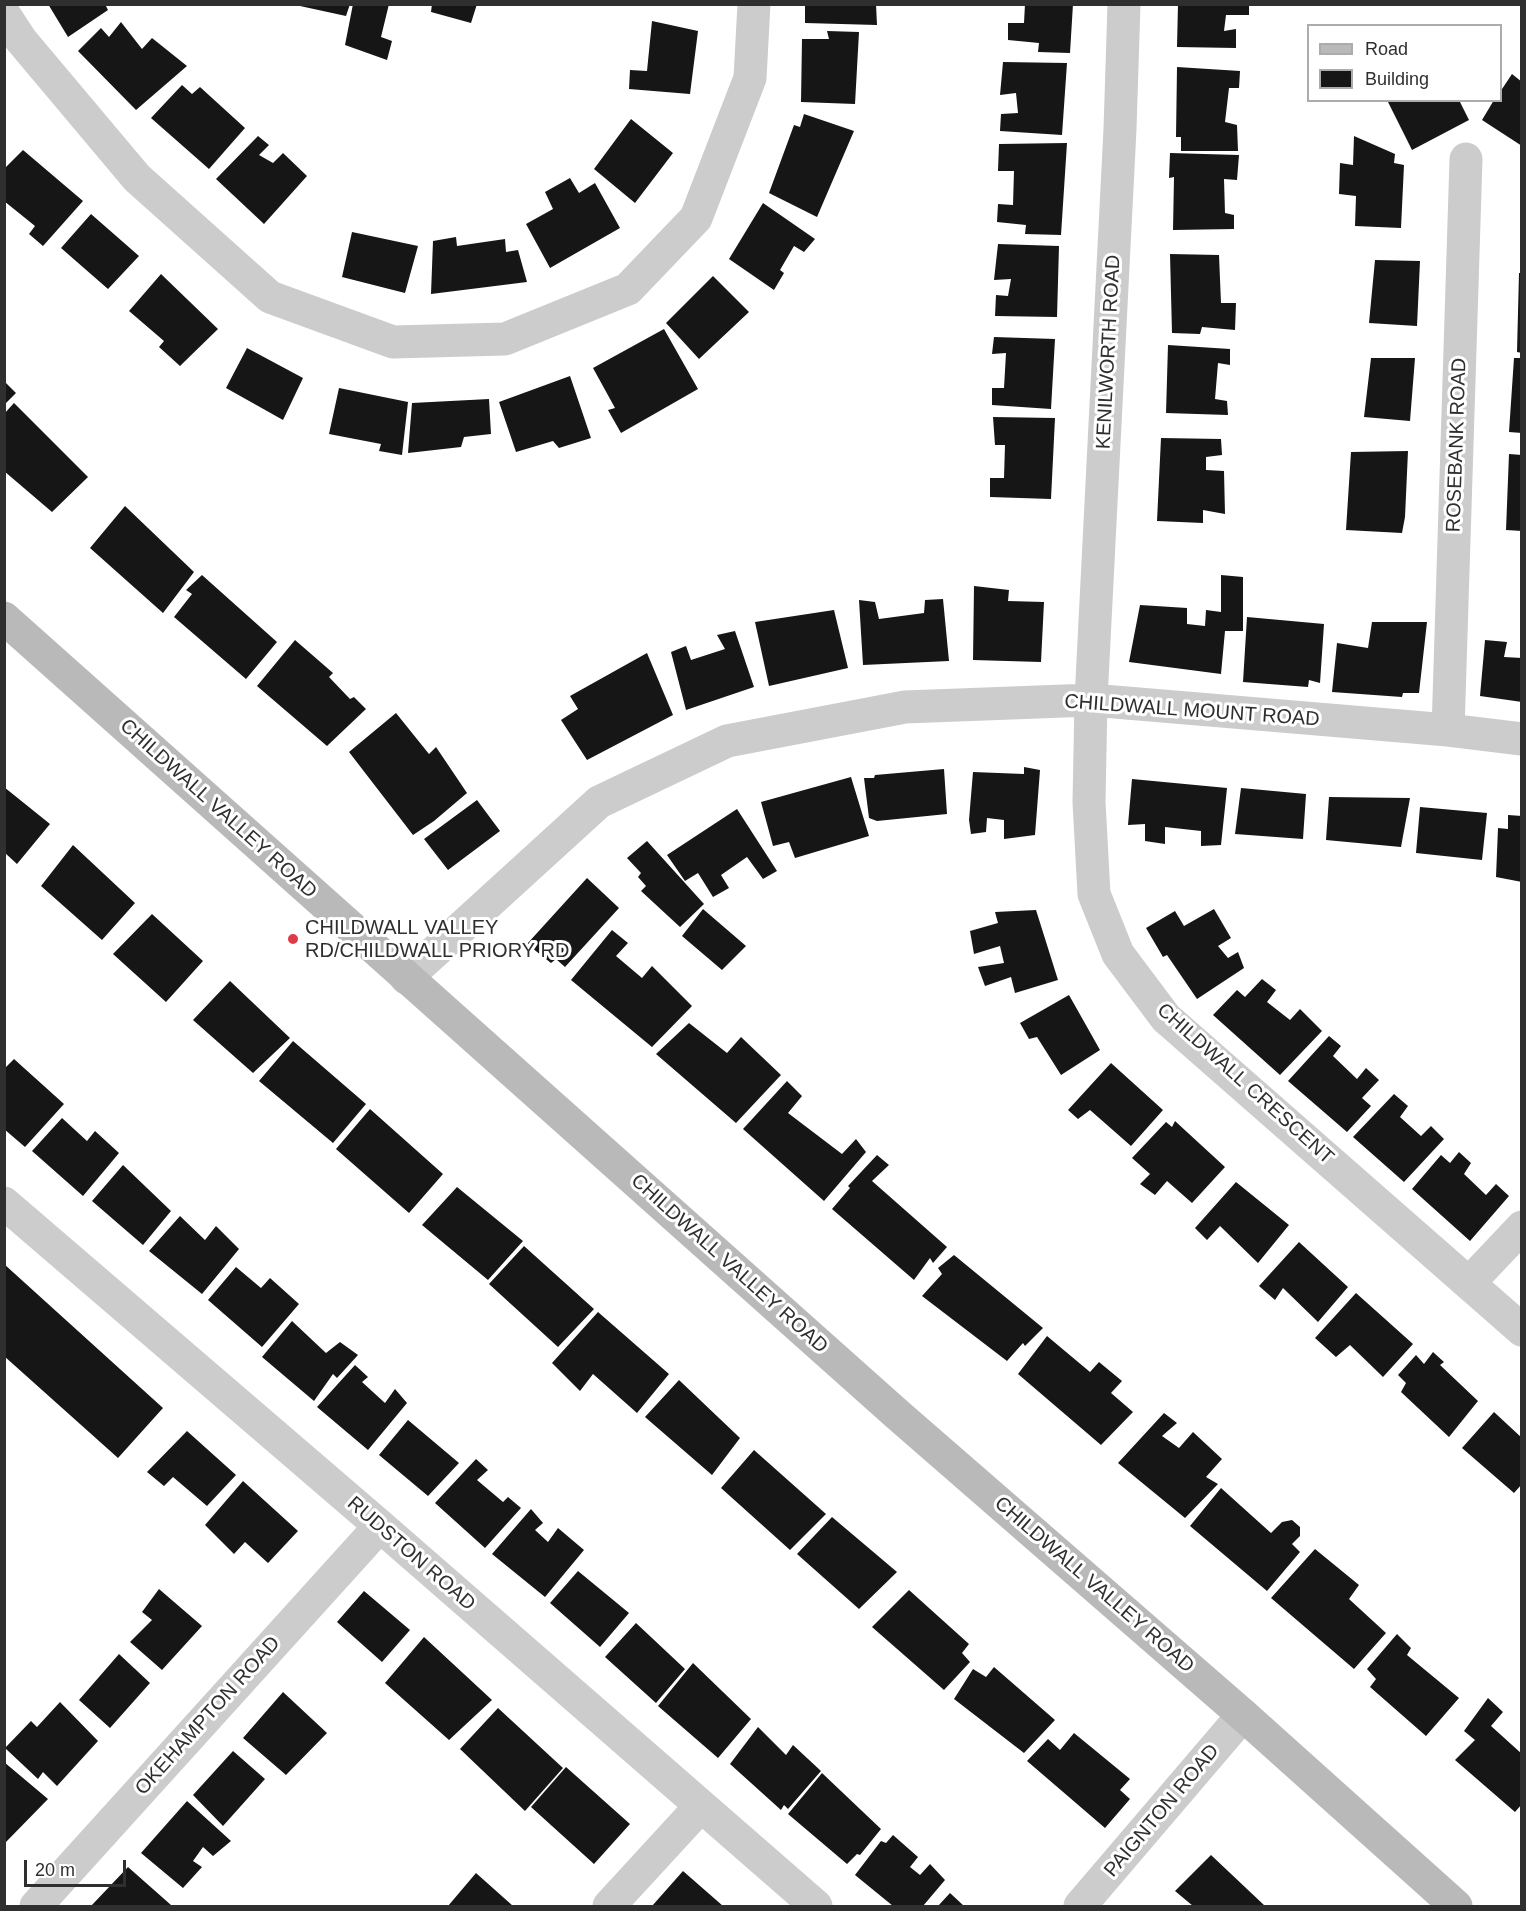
<!DOCTYPE html>
<html>
<head>
<meta charset="utf-8">
<style>
  body { margin:0 }
  #map { position:relative; width:1526px; height:1911px; overflow:hidden; background:#fff; font-family:Helvetica,sans-serif }
  canvas { display:block }
  .frame { position:absolute; inset:0; border:6px solid #2f2f2f; pointer-events:none }
  .legend { position:absolute; left:1307px; top:24px; width:195px; height:78px; box-sizing:border-box; background:#fff; border:2px solid #acacac; margin:0; padding:8px 10px; list-style:none; font-size:18px; color:#2f2f2f }
  .legend li { display:flex; align-items:center; gap:12px; height:30px }
  .legend b { width:30px; border:2px solid #acacac }
  .scale { position:absolute; left:24px; top:1860px; width:102px; height:27px; box-sizing:border-box; border:3px solid #2f2f2f; border-top:0; padding-left:8px; font-size:18px; line-height:21px; white-space:nowrap; color:#2f2f2f; -webkit-text-stroke:4px #fff; paint-order:stroke }
</style>
</head>
<body>
<div id="map">
<canvas width="1526" height="1911"></canvas>
<div class="frame"></div>
<ul class="legend">
<li><b style="height:8px;background:#b9b9b9"></b>Road</li>
<li><b style="height:16px;background:#161616"></b>Building</li>
</ul>
<div class="scale">20 m</div>
</div>
<script>
const ctx = document.querySelector('canvas').getContext('2d');
ctx.lineJoin = 'round';
function fillPath(path, color) { ctx.fillStyle = color; ctx.fill(path, 'evenodd'); }
function trace(path, color, width, dash) { ctx.strokeStyle = color; ctx.lineWidth = width; ctx.lineCap = dash ? 'butt' : 'round'; ctx.setLineDash(dash || []); ctx.stroke(path); }
function label(font, color, halo, rows, align = 'center') {
  ctx.font = font + ' Helvetica,sans-serif'; ctx.lineWidth = 6; ctx.setLineDash([]); ctx.textBaseline = 'middle'; ctx.strokeStyle = halo; ctx.fillStyle = color; for (const [text, x, y, turn = 0] of rows) {
    ctx.save(); ctx.translate(x, y); ctx.rotate((+turn || 0) * Math.PI / 180); ctx.textAlign = isNaN(turn) ? turn : align; if (halo) ctx.strokeText(text, 0, 0); ctx.fillText(text, 0, 0); ctx.restore();
  }
}
const building = new Path2D(`
  M48,4H105L108,10L68,37Z
  M300,4H350L346,16L300,6Z
  M353,4H389L381,37L392,41L387,60L345,45Z
  M432,4H477L471,23L431,12Z
  M805,4H876L877,25L805,23Z
  M1025,4H1073L1070,53L1038,52L1039,43L1008,40V23H1024Z
  M1178,4H1249V15H1226L1224,31L1236,29V48L1177,47Z
  M652,21L698,31L690,94L629,89L630,70L647,71Z
  M121,22L142,49L152,38L187,66L136,110L78,51L101,28L109,37Z
  M827,31L859,32L855,104L801,102L802,39H829Z
  M1003,62L1067,63L1062,135L1000,131L1001,114L1018,113L1016,93L1000,95Z
  M1177,67L1240,71L1239,88H1229L1225,122L1237,125L1238,151H1181V137H1176Z
  M1512,74L1522,82V146L1482,120L1494,100H1500V92Z
  M182,85L192,94L200,87L245,128L209,169L151,118Z
  M1387,100H1459L1469,120L1412,150Z
  M804,114L854,131L817,217L769,193L794,125L800,127Z
  M631,119L673,153L635,203L594,169Z
  M258,136L269,145L259,155L273,163L283,153L307,176L264,224L216,179Z
  M1354,136L1395,154L1394,163L1404,165L1401,228L1355,226L1356,196L1339,194L1340,163L1353,165Z
  M1067,143L1061,235L1025,234L1026,225L997,222L998,204L1013,205L1014,171H998L999,144Z
  M23,150L83,201L43,246L29,234L35,226L4,201V169Z
  M1170,153L1239,155L1237,180L1224,179L1225,213L1234,215V229L1173,230L1174,177L1169,178Z
  M570,178L579,193L595,183L620,228L550,268L526,224L553,209L545,192Z
  M763,203L815,239L804,252L794,246L780,270L784,273L774,290L729,259Z
  M91,214L139,256L108,289L61,248Z
  M352,232L418,246L405,293L342,277Z
  M456,237L457,246L505,239L506,252L518,250L527,282L431,294L433,241Z
  M998,244L1059,246L1057,317L995,316L996,295L1008,296L1011,279L994,280Z
  M1170,254L1219,255L1221,303H1236L1235,330L1202,327L1200,334L1172,333Z
  M1375,260L1420,261L1417,326L1369,323Z
  M1519,273H1522V353L1517,352Z
  M161,274L218,329L180,366L159,347L164,341L129,311Z
  M713,276L749,312L699,359L666,323Z
  M664,329L698,389L621,433L608,410L615,408L593,368Z
  M994,337L1055,339L1051,409L992,405V388H1004L1006,353L992,354Z
  M1168,345L1230,349V365L1218,363L1215,399L1227,401L1228,415L1166,413Z
  M247,348L303,378L283,420L226,388Z
  M1371,358H1415L1410,421L1364,417Z
  M1514,358H1522V433L1509,432Z
  M570,376L591,438L559,448L553,441L516,452L499,402Z
  M4,381L16,393L4,405Z
  M339,388L408,402L402,455L379,451L381,444L329,434Z
  M489,399L491,434L464,437L461,447L408,453L412,403Z
  M14,403L88,477L52,512L4,471V414Z
  M993,417L1055,418L1051,499L990,497V478H1004L1005,445H995Z
  M1161,438L1221,439L1222,455L1206,457V470L1224,471L1225,514L1203,510V523L1157,521Z
  M1408,451L1405,517L1402,533L1346,530L1351,452Z
  M1509,454L1522,455V531L1506,530Z
  M125,506L194,572L163,613L90,548Z
  M202,575L277,642L246,679L174,617L192,594L186,590Z
  M1221,575L1243,577V631H1225L1221,674L1129,662L1140,605L1187,608V624L1205,626L1206,610L1221,612Z
  M974,586L1009,590L1008,601L1044,602L1041,662L973,660Z
  M943,599L949,661L863,665L859,600L875,602L879,619L924,613L925,600Z
  M834,610L848,668L769,686L755,622Z
  M1247,617L1324,624L1320,683L1309,680L1308,687L1243,682Z
  M1372,622H1427L1419,693H1403L1402,697L1332,692L1337,643L1368,648Z
  M735,631L754,687L686,710L671,652L686,646L691,660L725,649L717,635Z
  M295,640L333,673L329,677L350,699L354,697L366,709L327,746L257,686Z
  M1485,640L1507,642L1504,657L1522,658V702L1480,696Z
  M647,653L673,715L587,760L561,720L578,709L570,696Z
  M396,713L429,754L436,747L467,793L434,821L413,835L349,752Z
  M1024,767L1040,770L1035,835L1004,839V820L987,818L986,832L971,834L969,820L973,772L1024,774Z
  M944,769L947,814L877,821L869,818L864,778H874L875,775Z
  M851,777L869,836L795,858L789,842L773,846L761,802Z
  M1132,779L1227,788L1221,845L1201,846V831L1165,827V844L1145,841V824L1128,825Z
  M4,787L50,824L17,864L4,852Z
  M1241,788L1306,794L1303,839L1235,834Z
  M1329,797L1410,798L1401,847L1326,840Z
  M477,800L500,831L448,870L424,839Z
  M1420,807L1487,813L1482,860L1416,853Z
  M737,809L777,871L763,879L747,857L721,875L729,888L713,897L698,873L685,881L667,855Z
  M1508,815L1522,816V882L1496,877L1498,828L1508,829Z
  M647,841L704,904L680,927L641,891L646,886L638,877L641,873L627,858Z
  M73,845L135,903L102,940L41,886Z
  M587,878L619,908L565,967L556,959L551,963L527,944Z
  M703,909L746,946L722,970L682,936Z
  M1214,909L1231,938L1218,946L1228,958L1238,952L1244,968L1197,999L1167,955L1163,957L1146,928L1175,911L1184,926Z
  M1036,910L1058,980L1015,993L1011,977L985,986L978,967L1004,963L1000,946L974,954L970,931L998,923L995,912Z
  M152,914L203,961L166,1002L113,954Z
  M612,930L628,943L616,956L642,978L652,966L692,1006L652,1047L571,980Z
  M1262,979L1276,990L1267,1002L1290,1020L1300,1009L1322,1031L1280,1075L1213,1015L1237,990L1245,997Z
  M230,981L290,1038L253,1073L193,1020Z
  M1069,995L1100,1050L1061,1075L1037,1037L1029,1039L1020,1023Z
  M689,1023L727,1053L741,1037L781,1075L736,1123L656,1054Z
  M1329,1036L1341,1046L1333,1056L1357,1079L1366,1068L1379,1080L1362,1098L1371,1106L1347,1132L1288,1081Z
  M293,1041L366,1104L333,1143L259,1081Z
  M14,1059L64,1104L25,1147L4,1129V1069Z
  M1111,1063L1163,1110L1131,1146L1090,1110L1078,1119L1068,1110Z
  M787,1081L802,1096L788,1113L842,1154L856,1139L866,1152L824,1201L743,1129Z
  M1394,1094L1408,1106L1400,1117L1421,1136L1431,1126L1444,1139L1404,1182L1353,1137Z
  M370,1109L443,1174L409,1213L336,1149Z
  M62,1118L87,1141L95,1131L119,1153L83,1196L32,1151Z
  M1175,1121L1225,1167L1192,1203L1167,1181L1155,1195L1140,1184L1150,1174L1132,1158L1166,1122L1172,1127Z
  M1459,1152L1471,1163L1464,1174L1486,1195L1496,1184L1509,1196L1470,1241L1412,1189L1441,1155L1450,1163Z
  M877,1155L889,1165L872,1181L947,1247L933,1263L930,1258L914,1280L832,1209L850,1188L848,1186Z
  M123,1165L171,1211L143,1245L92,1201Z
  M1236,1182L1289,1225L1258,1263L1220,1226L1207,1240L1195,1228Z
  M457,1187L523,1241L488,1280L422,1225Z
  M180,1216L205,1240L216,1226L239,1249L202,1294L149,1251Z
  M1299,1242L1348,1287L1318,1322L1283,1288L1275,1300L1259,1286Z
  M524,1246L594,1309L558,1347L489,1284Z
  M954,1255L1043,1328L1025,1346L1023,1343L1007,1361L922,1296L942,1274L938,1268Z
  M4,1264L163,1408L118,1458L4,1356Z
  M236,1267L261,1288L270,1278L299,1304L262,1347L208,1300Z
  M1356,1293L1413,1344L1383,1377L1350,1345L1336,1357L1315,1338Z
  M598,1312L669,1374L637,1413L593,1374L580,1391L552,1363Z
  M292,1321L326,1353L340,1342L358,1355L337,1378L333,1374L314,1401L262,1357Z
  M1047,1336L1090,1372L1099,1362L1122,1381L1111,1393L1133,1412L1101,1445L1018,1374Z
  M1433,1352L1444,1362L1440,1365L1478,1401L1449,1437L1401,1392L1406,1383L1398,1375L1416,1355L1424,1364Z
  M355,1365L368,1377L362,1382L385,1403L395,1389L407,1403L368,1450L317,1407Z
  M679,1380L740,1438L712,1475L645,1417Z
  M1494,1412L1522,1438V1484L1514,1493L1462,1448Z
  M1164,1413L1177,1423L1162,1436L1179,1448L1193,1432L1222,1459L1206,1477L1218,1484L1185,1518L1118,1463Z
  M408,1420L459,1463L428,1496L379,1455Z
  M187,1431L236,1475L207,1506L173,1477L164,1486L147,1472Z
  M754,1450L826,1514L790,1550L721,1488Z
  M476,1459L488,1470L477,1480L503,1502L508,1497L521,1508L485,1548L435,1503Z
  M243,1481L298,1531L268,1563L245,1542L234,1554L205,1525Z
  M1221,1488L1271,1533L1282,1522L1292,1520L1300,1527V1536L1292,1544L1300,1552L1267,1591L1190,1526Z
  M531,1509L543,1523L535,1530L548,1542L558,1528L584,1550L545,1597L492,1554Z
  M832,1517L897,1572L859,1609L797,1554Z
  M1315,1549L1359,1585L1349,1599L1386,1633L1354,1669L1271,1598Z
  M578,1571L629,1613L600,1647L550,1603Z
  M159,1589L202,1626L162,1670L130,1642L152,1620L142,1612Z
  M909,1590L969,1644L962,1653L970,1662L944,1690L872,1627Z
  M364,1591L410,1630L382,1662L337,1622Z
  M636,1623L685,1669L656,1703L605,1657Z
  M1397,1634L1411,1648L1407,1655L1459,1698L1426,1736L1370,1687L1376,1679L1367,1669Z
  M424,1637L492,1700L449,1740L385,1683Z
  M119,1654L150,1683L110,1728L79,1700Z
  M693,1663L751,1719L718,1758L658,1706Z
  M994,1667L1055,1720L1024,1753L954,1699L973,1669L986,1677Z
  M283,1692L327,1733L286,1775L243,1738Z
  M1488,1698L1503,1712L1491,1726L1522,1754V1804L1515,1812L1455,1760L1475,1740L1464,1731Z
  M60,1702L98,1741L57,1786L43,1772L38,1779L5,1748L31,1721L37,1727Z
  M498,1708L563,1768L525,1811L460,1749Z
  M758,1727L786,1755L793,1745L821,1771L788,1809L784,1805L781,1810L730,1764Z
  M1074,1733L1130,1779L1120,1790L1130,1799L1105,1828L1027,1761L1048,1739L1060,1750Z
  M233,1751L265,1779L223,1826L193,1795Z
  M4,1762L48,1799L6,1842L4,1841Z
  M566,1767L630,1824L594,1864L531,1807Z
  M822,1773L881,1829L860,1855L857,1854L847,1864L788,1814Z
  M187,1801L231,1841L213,1856L203,1847L193,1861L202,1867L183,1888L141,1853Z
  M893,1835L918,1857L910,1867L920,1875L930,1864L945,1880L923,1906H893L855,1875L881,1841L886,1843Z
  M1211,1855L1265,1906H1193L1175,1891Z
  M128,1867L171,1905L169,1906H91Z
  M683,1871L723,1906H652Z
  M476,1873L513,1906H448Z
  M950,1893L964,1906H938Z`);
const minor = new Path2D(`
  M1124,4L1120,129L1091,700L1089,802L1094,894L1118,954L1166,1018L1522,1330
  M4,14L21,40L137,178L270,297L393,342L505,339L628,289L696,218L750,78L754,4
  M1448,730L1466,159
  M406,978L599,802L727,741L905,707L1091,700L1448,730L1522,739
  M4,1203L380,1526L816,1906
  M1469,1283L1522,1227
  M36,1906L380,1526
  M609,1906L700,1807
  M1080,1906L1243,1715`);
const secondary = new Path2D(`
  M4,618L898,1415L1243,1715L1456,1906`);
const markers = [
  [293,939,6,"#de3a4a"]
];
const streetNames = [
  ["KENILWORTH ROAD",1109,352,-87],
  ["ROSEBANK ROAD",1457,445,-88],
  ["CHILDWALL MOUNT ROAD",1192,711,4],
  ["CHILDWALL VALLEY ROAD",218,809,42],
  ["CHILDWALL CRESCENT",1245,1084,42],
  ["CHILDWALL VALLEY ROAD",729,1264,42],
  ["RUDSTON ROAD",411,1554,41],
  ["CHILDWALL VALLEY ROAD",1094,1585,41],
  ["OKEHAMPTON ROAD",208,1716,-48],
  ["PAIGNTON ROAD",1162,1811,-50]
];
const poiNames = [
  ["CHILDWALL VALLEY",305,928],
  ["RD/CHILDWALL PRIORY RD",305,951]
];
fillPath(building, '#161616');
trace(minor, '#ccc', 33);
trace(secondary, '#b9b9b9', 33);
for (const [x, y, r, color] of markers) { const dot = new Path2D(); dot.arc(x, y, r, 0, 2 * Math.PI); ctx.fillStyle = color; ctx.fill(dot); trace(dot, '#fff', 2); }
label('20px', '#2f2f2f', '#fff', streetNames);
label('20px', '#2f2f2f', '#fff', poiNames, 'left');
</script>
</body>
</html>
